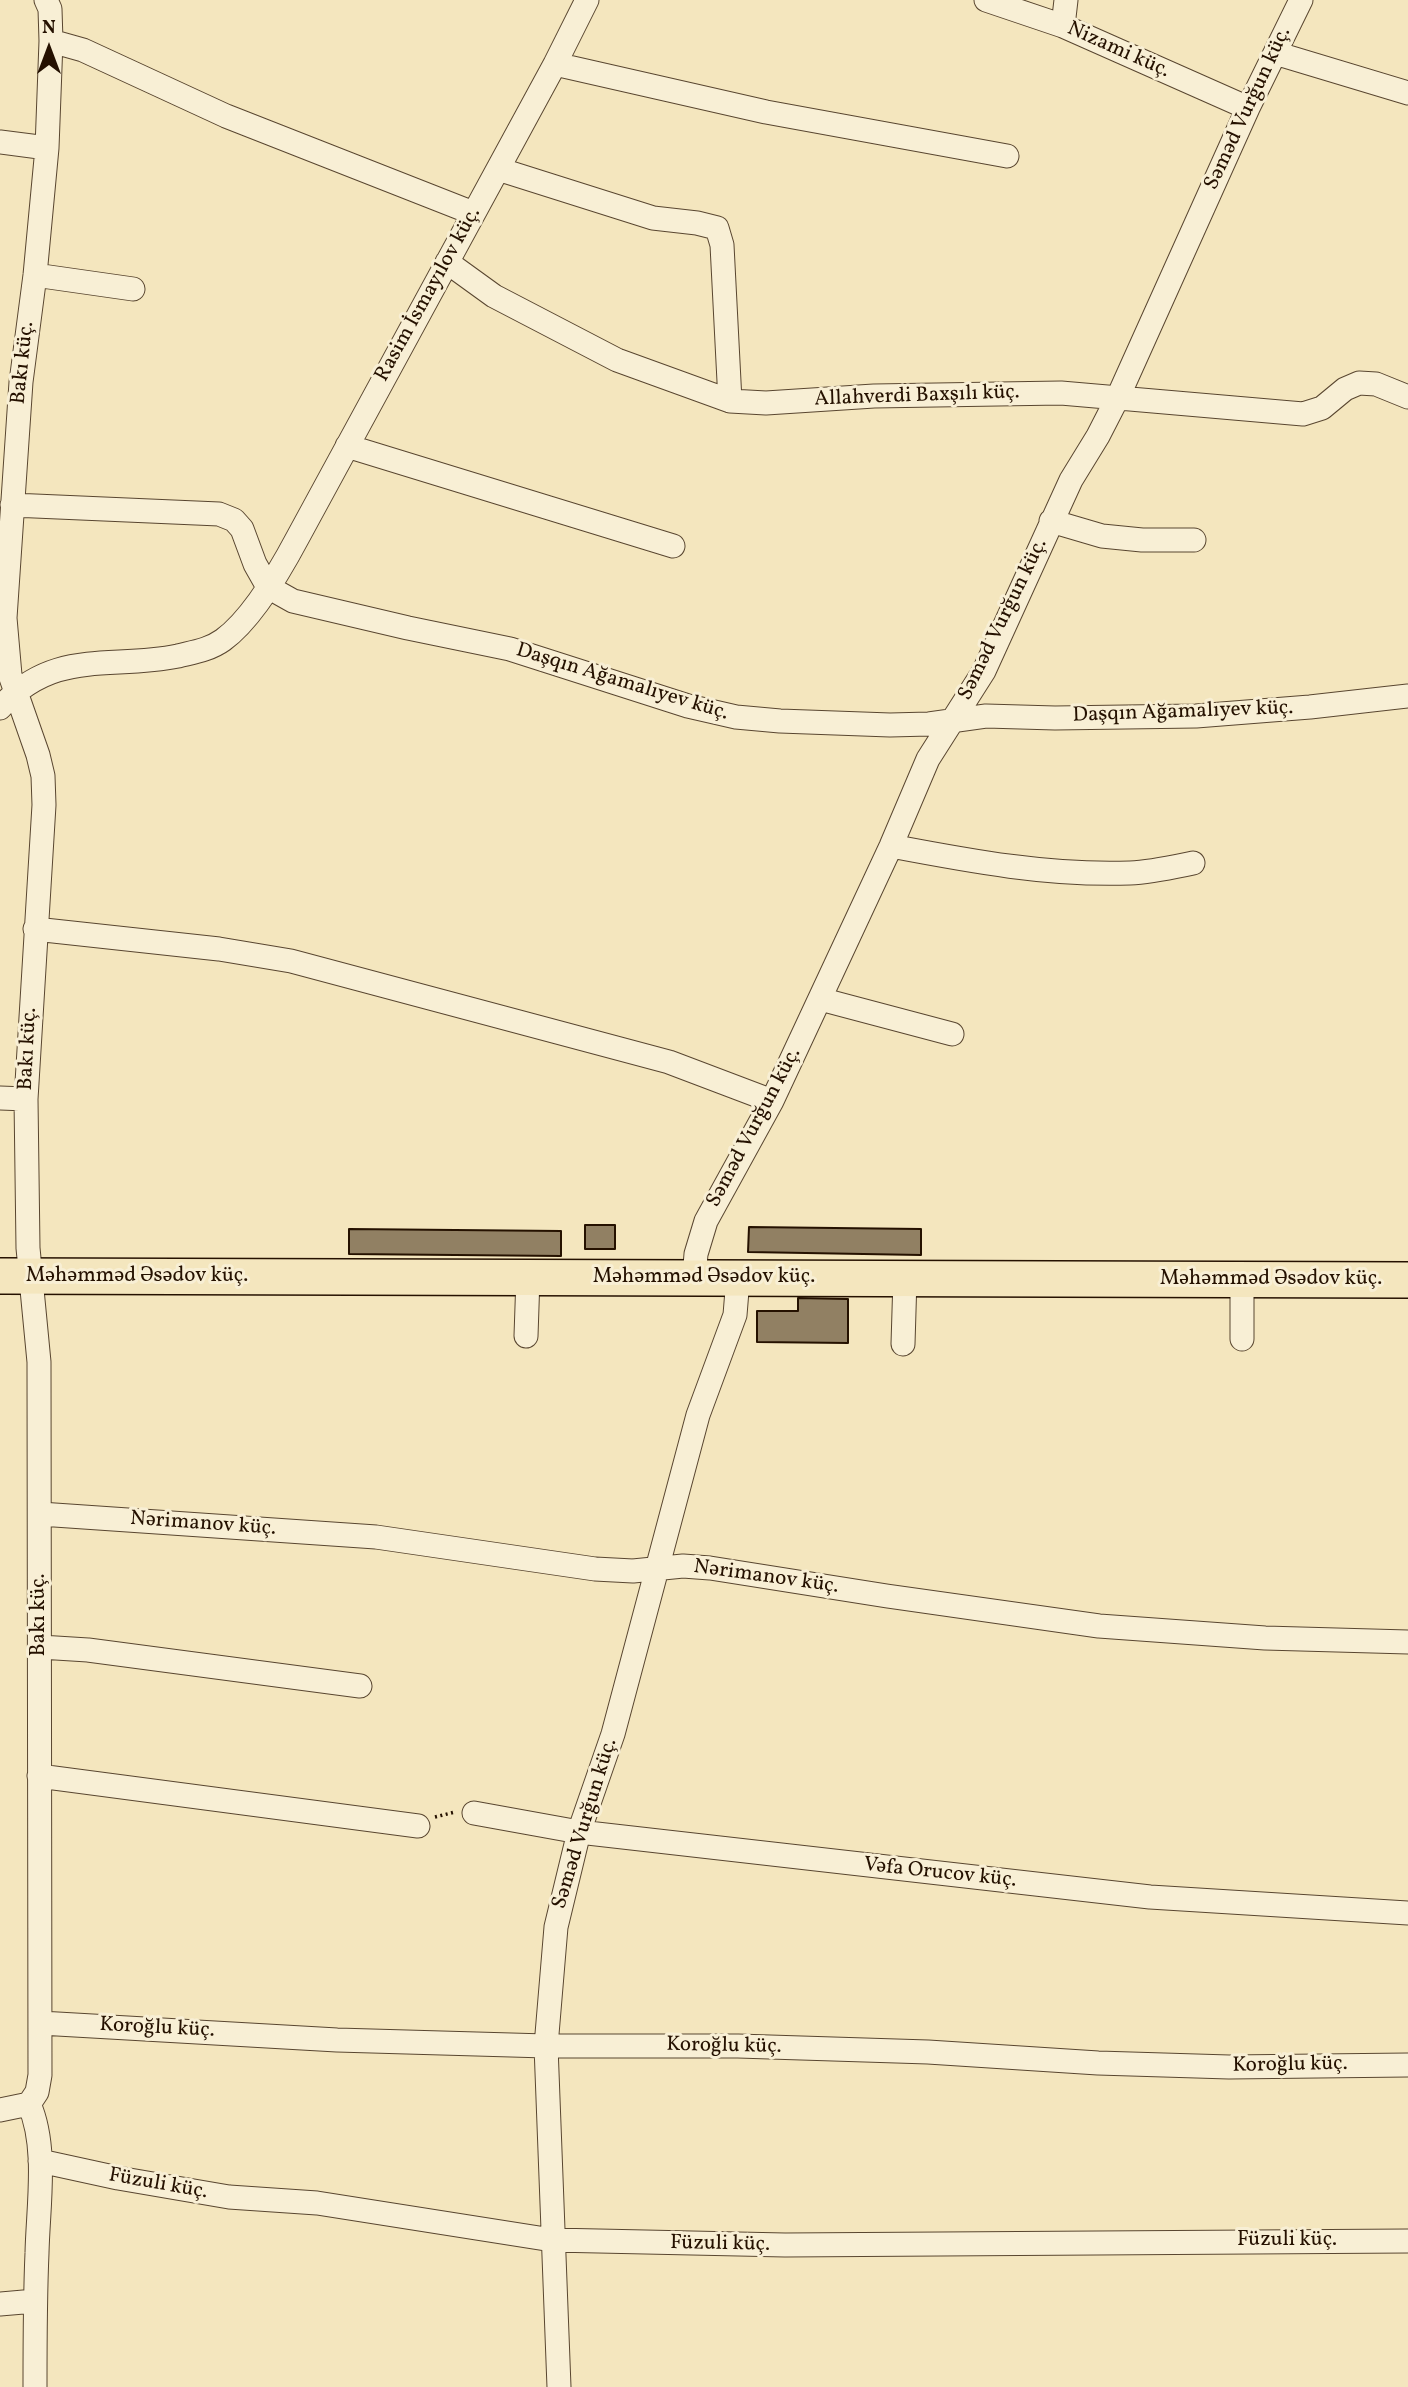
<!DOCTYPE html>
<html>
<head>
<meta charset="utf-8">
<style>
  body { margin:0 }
  #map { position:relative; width:1408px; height:2387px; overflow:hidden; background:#f4e6be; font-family:Vollkorn,serif }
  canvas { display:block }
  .north { position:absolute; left:14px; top:14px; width:70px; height:70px; -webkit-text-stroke:5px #f8efd5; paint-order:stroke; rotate:0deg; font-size:19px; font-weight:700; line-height:28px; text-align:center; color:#251100 }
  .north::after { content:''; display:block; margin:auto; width:24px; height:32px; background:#251100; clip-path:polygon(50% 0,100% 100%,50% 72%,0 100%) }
</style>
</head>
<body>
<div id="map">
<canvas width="1408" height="2387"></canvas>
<div class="north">N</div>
</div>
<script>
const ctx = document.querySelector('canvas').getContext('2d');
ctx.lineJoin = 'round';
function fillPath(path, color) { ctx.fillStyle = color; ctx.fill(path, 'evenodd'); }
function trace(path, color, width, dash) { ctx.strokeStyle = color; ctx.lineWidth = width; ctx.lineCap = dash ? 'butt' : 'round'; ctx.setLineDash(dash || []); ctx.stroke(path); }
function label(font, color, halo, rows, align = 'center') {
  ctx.font = font + ' Vollkorn,serif'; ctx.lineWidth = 6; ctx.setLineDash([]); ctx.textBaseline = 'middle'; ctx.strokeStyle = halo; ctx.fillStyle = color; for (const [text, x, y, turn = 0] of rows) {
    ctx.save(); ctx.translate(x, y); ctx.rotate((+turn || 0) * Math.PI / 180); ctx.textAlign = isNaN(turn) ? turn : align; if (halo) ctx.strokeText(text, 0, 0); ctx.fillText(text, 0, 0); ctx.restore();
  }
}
const building = new Path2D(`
  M585,1225H615V1249H585Z
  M749,1227L921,1229V1255L748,1252Z
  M349,1229L561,1231V1256L349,1254Z
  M798,1298L848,1299V1343L757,1342V1311H798Z`);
const path = new Path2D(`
  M435,1817L455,1812`);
const street = new Path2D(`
  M986,0L1063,26L1248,108
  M1063,26L1066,0
  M51,41L83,50L226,116L473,213
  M1275,53L1408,93
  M555,64L766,112L1007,156
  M0,142L47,148
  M498,169L653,218L697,223L717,228L722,245L730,401
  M447,262L494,296L617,360L730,401L766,403L874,396L1061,393L1303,414L1322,408L1345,389L1359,383L1376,384L1408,397
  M35,275L133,289
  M347,446L673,546
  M12,505L219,514L234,520L242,529L255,564L268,587L293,601L408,628L510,649L688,706L736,717L780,721L890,725L929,724L986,716L1055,718L1196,716L1310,707L1408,696
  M1051,521L1102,536L1142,540H1194
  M0,708C54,648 109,670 178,656C194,652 209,650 223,640C252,619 281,569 298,537L555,64L587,0
  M891,846C970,861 1050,876 1130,873C1151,872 1173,867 1193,863
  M35,929L219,949L291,961L669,1062L772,1101
  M820,999L952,1034
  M0,1098L26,1099
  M694,1278L696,1254L706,1221L772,1101L891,846L928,759L984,671L1071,480L1098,436L1118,397L1248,108L1301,0
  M1242,1280V1339
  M526,1336L528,1277
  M903,1344L905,1278
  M40,1514L376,1537L595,1569L633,1571L683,1566L710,1568L887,1596L1099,1626L1265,1638L1408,1642
  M40,1647L88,1650L360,1686
  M39,1776L418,1826
  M474,1813L579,1832L1150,1897L1408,1913
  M40,2023L337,2040L546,2046H738L928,2052L1098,2063L1229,2067L1408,2065
  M29,2104L37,2092L40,2075L39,1362L28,1248L26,1099L44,805L43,776L38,755L10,675L5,618L21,382L35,275L47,148L51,41L50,9L46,0
  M29,2104C48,2147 38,2206 37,2253C35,2298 35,2342 35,2387
  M0,2110L29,2104
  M40,2161L118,2178L229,2197L317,2203L552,2240L785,2245L1408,2241
  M0,2304L35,2301
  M559,2387L546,2046L556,1927L579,1832L613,1734L698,1415L735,1315L738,1278`);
const primary = new Path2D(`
  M0,1276L1408,1280`);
const streetNames = [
  ["Nizami küç.",1118,51,24],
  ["Səməd Vurğun küç.",1249,109,-65],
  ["Rasim İsmayılov küç.",429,295,-61],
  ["Bakı küç.",24,363,-84],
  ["Allahverdi Baxşılı küç.",917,397,-2],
  ["Səməd Vurğun küç.",1004,620,-64],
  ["Daşqın Ağamalıyev küç.",622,683,17],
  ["Daşqın Ağamalıyev küç.",1183,713,-2],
  ["Bakı küç.",29,1049,-87],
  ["Səməd Vurğun küç.",755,1128,-62],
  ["Məhəmməd Əsədov küç.",137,1277],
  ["Məhəmməd Əsədov küç.",704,1278],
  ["Məhəmməd Əsədov küç.",1271,1280],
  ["Nərimanov küç.",203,1525,4],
  ["Nərimanov küç.",766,1578,8],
  ["Bakı küç.",40,1615,-90],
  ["Səməd Vurğun küç.",586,1824,-73],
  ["Vəfa Orucov küç.",940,1874,6],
  ["Koroğlu küç.",157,2029,3],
  ["Koroğlu küç.",724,2047,1],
  ["Koroğlu küç.",1290,2066,-1],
  ["Füzuli küç.",158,2185,10],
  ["Füzuli küç.",1287,2241],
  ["Füzuli küç.",720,2245,1]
];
fillPath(building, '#918063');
trace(building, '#251100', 2);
trace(street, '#594630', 25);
trace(primary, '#251100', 38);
trace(path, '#251100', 3.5, [2, 3.5]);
trace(street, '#f8efd5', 23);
trace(primary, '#f4e6be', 35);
label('21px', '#251100', '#f8efd5', streetNames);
</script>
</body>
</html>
